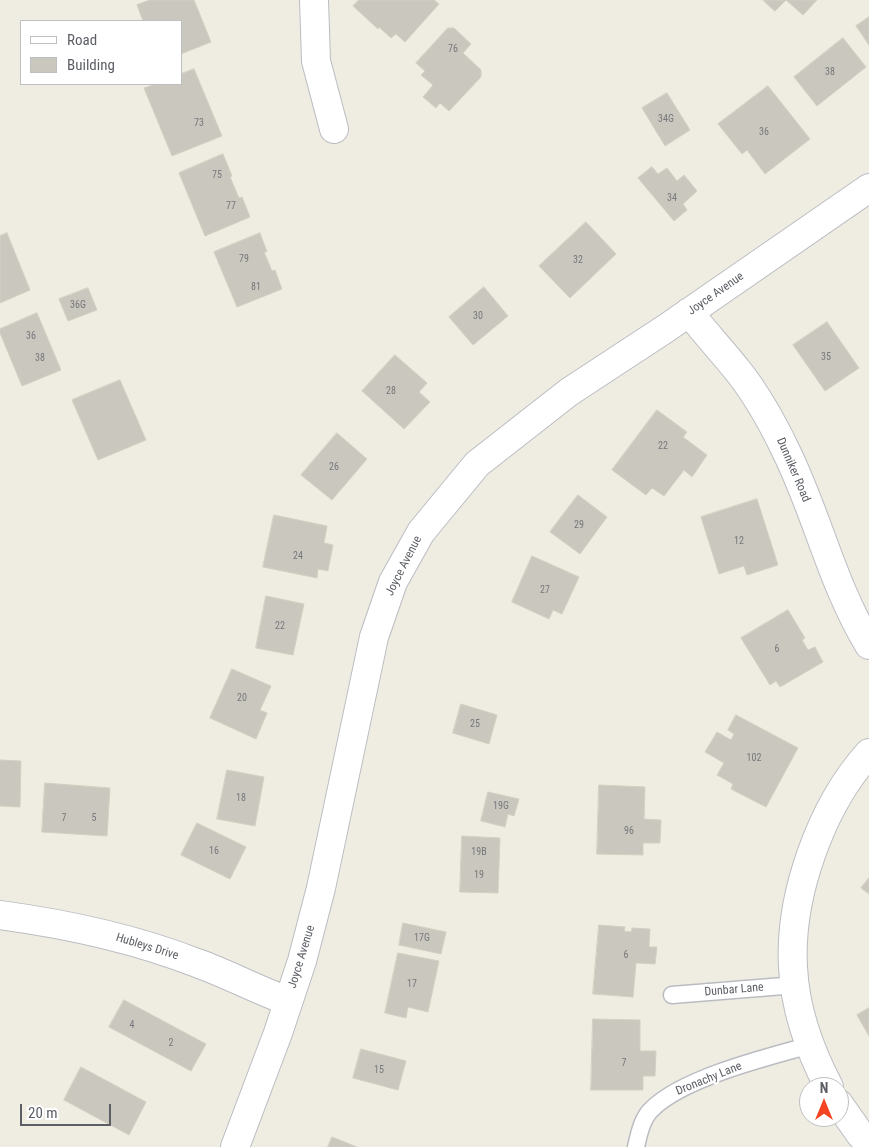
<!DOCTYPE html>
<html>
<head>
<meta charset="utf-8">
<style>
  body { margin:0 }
  #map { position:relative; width:869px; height:1147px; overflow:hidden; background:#efede2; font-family:"Roboto Condensed",sans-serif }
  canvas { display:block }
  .legend { position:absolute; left:20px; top:20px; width:162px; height:65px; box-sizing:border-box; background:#fff; border:1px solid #bdbfc1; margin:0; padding:6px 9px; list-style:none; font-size:15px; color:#5b5e64 }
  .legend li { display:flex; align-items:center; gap:10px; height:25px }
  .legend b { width:25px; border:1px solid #bdbfc1 }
  .north { position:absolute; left:799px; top:1077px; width:50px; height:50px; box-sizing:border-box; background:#fff; border:1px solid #bdbfc1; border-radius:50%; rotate:0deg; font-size:14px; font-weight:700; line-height:20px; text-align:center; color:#5b5e64 }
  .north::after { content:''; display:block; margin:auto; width:18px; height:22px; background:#f54422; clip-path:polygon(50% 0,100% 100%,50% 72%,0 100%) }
  .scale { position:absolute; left:20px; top:1104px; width:91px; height:22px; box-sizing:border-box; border:2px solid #5b5e64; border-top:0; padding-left:6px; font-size:15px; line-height:18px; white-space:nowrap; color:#5b5e64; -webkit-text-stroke:4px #fff; paint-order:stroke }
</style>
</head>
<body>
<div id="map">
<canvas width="869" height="1147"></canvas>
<ul class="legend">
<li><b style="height:6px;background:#fff"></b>Road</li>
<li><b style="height:14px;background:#cac7bf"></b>Building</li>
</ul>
<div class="north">N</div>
<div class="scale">20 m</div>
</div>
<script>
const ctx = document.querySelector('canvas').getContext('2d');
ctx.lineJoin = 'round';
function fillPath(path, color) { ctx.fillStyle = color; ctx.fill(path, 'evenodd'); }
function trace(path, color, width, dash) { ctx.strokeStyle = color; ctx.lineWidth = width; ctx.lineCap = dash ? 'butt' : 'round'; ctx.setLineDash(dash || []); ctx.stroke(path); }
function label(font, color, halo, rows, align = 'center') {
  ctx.font = font + ' "Roboto Condensed",sans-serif'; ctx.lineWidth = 4.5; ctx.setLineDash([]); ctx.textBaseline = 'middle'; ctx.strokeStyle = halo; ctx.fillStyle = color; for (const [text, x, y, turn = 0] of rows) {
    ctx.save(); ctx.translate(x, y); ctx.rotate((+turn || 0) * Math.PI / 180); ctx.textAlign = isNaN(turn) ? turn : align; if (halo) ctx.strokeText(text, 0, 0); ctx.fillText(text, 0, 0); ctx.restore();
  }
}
const building = new Path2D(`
  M150,0H194L211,42L181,54V21H143L137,5Z
  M359,0H434L439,4L405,42L396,34L391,38L379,27L378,29L353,6Z
  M763,0H817L803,15L786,0L775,11Z
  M869,17V45L856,26Z
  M448,28H454L471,44L463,53L481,70V77L449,111L440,103L436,108L423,97L433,85L421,75L425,71L416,63Z
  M843,38L866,67L817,106L794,77Z
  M194,69L222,136L172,156L144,88L156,84H181V74Z
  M768,86L810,139L765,174L747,150L742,154L718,124Z
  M667,93L690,130L665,146L642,108Z
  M223,154L232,176L230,177L239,198L242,197L250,217L205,236L179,173Z
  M652,167L658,174L667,168L677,181L684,175L697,191L683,204L687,210L674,221L638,178Z
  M586,222L616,254L570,298L539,266Z
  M7,233L30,290L0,303V236Z
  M260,233L267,252H264L272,271L275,270L282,289L237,307L214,252Z
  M484,287L508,316L473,345L449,317Z
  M88,288L97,310L68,321L59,299Z
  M37,313L61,370L22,386L0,333V329Z
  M827,322L859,368L825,391L793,345Z
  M395,355L427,383L419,392L430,402L404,429L362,391Z
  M120,380L146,440L98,460L72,400Z
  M657,410L687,432L683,437L707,455L692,477L684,470L664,496L652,488L646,495L612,470Z
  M337,433L367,459L332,500L301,475Z
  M578,495L607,517L580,554L550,532Z
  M757,499L778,565L747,575L744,566L719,574L701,517Z
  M274,515L327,526L324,543L333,545L328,571L318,569L317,578L263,567Z
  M532,556L579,577L562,614L553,610L549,619L512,602Z
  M266,596L304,604L293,655L256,648Z
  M788,610L805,638L802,640L808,650L815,647L823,662L780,687L776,681L770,685L741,638Z
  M232,669L271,686L260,710L267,713L256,739L210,718Z
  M461,704L497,715L489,744L453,733Z
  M736,715L798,748L766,807L731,789L733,784L717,775L724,763L705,752L717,732L731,740L734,734L728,730Z
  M0,760L21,761L20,807L0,806Z
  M227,770L264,777L255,826L217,819Z
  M45,783L110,788L107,836L42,832Z
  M599,785L645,787L644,819L661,820L660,843H643V855L597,854Z
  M488,792L519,799L514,816L508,814L505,827L481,821Z
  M197,823L246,847L230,879L181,855Z
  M462,836L500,838L498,893L460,892Z
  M869,878V894L861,888Z
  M403,923L446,932L441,954L399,945Z
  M599,925L625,927L624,931L631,932L632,928L650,929L649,947H657L655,964L636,963L633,997L593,994Z
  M398,953L439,961L428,1012L408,1007L406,1018L385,1013Z
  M124,1000L206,1044L191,1071L109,1027Z
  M869,1008V1036L857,1015Z
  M593,1019L640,1020V1051H656L655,1076H643V1090H591Z
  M361,1049L406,1061L398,1090L353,1078Z
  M81,1067L146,1102L129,1135L64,1100Z
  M332,1137L357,1147H328Z`);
const service = new Path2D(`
  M672,995L796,985
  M636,1147C639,1134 642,1118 652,1109C683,1078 767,1057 811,1045`);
const minor = new Path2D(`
  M314,0L316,61L334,129
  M689,312C705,333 722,351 738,371C757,395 772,422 785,449C817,513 831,582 869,645
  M0,915C67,924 133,938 197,963C228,974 257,990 288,1001
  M829,1087C810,1051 795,1008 793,967C789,896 821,806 869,753
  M839,1104L860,1134L869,1144
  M235,1147L278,1033L302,961L321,888L374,637L393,582L421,532L477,464L569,392L665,329L869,188`);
const numberNames = [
  ["76",453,49],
  ["38",830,72],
  ["34G",666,119],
  ["73",199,123],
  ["36",764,132],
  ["75",217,175],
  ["34",672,198],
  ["77",231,206],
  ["79",244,259],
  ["32",578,260],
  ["81",256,287],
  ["36G",78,305],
  ["30",478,316],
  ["36",31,336],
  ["35",826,357],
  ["38",40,358],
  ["28",391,391],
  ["22",663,446],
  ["26",334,467],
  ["29",579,525],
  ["12",739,541],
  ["24",298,556],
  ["27",545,590],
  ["22",280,626],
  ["6",777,649],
  ["20",242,698],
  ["25",475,724],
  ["102",754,758],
  ["18",241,798],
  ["19G",501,806],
  ["7",64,818],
  ["5",94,818],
  ["96",629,831],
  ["16",214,851],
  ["19B",479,852],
  ["19",479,875],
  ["17G",422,938],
  ["6",626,955],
  ["17",412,984],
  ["4",132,1025],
  ["2",171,1043],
  ["7",624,1063],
  ["15",379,1070]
];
const streetNames = [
  ["Joyce Avenue",716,294,-35],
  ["Dunniker Road",793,470,67],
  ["Joyce Avenue",404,566,-63],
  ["Hubleys Drive",147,947,17],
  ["Joyce Avenue",302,957,-73],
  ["Dunbar Lane",734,990,-5],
  ["Dronachy Lane",709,1079,-22]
];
fillPath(building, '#cac7bf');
trace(building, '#d4cfc0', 1);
trace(service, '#babcc2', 19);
trace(minor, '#babcc2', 30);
trace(service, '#fff', 16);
trace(minor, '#fff', 28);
label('10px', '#77787b', null, numberNames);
label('12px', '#5b5e64', '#fff', streetNames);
</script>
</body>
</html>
